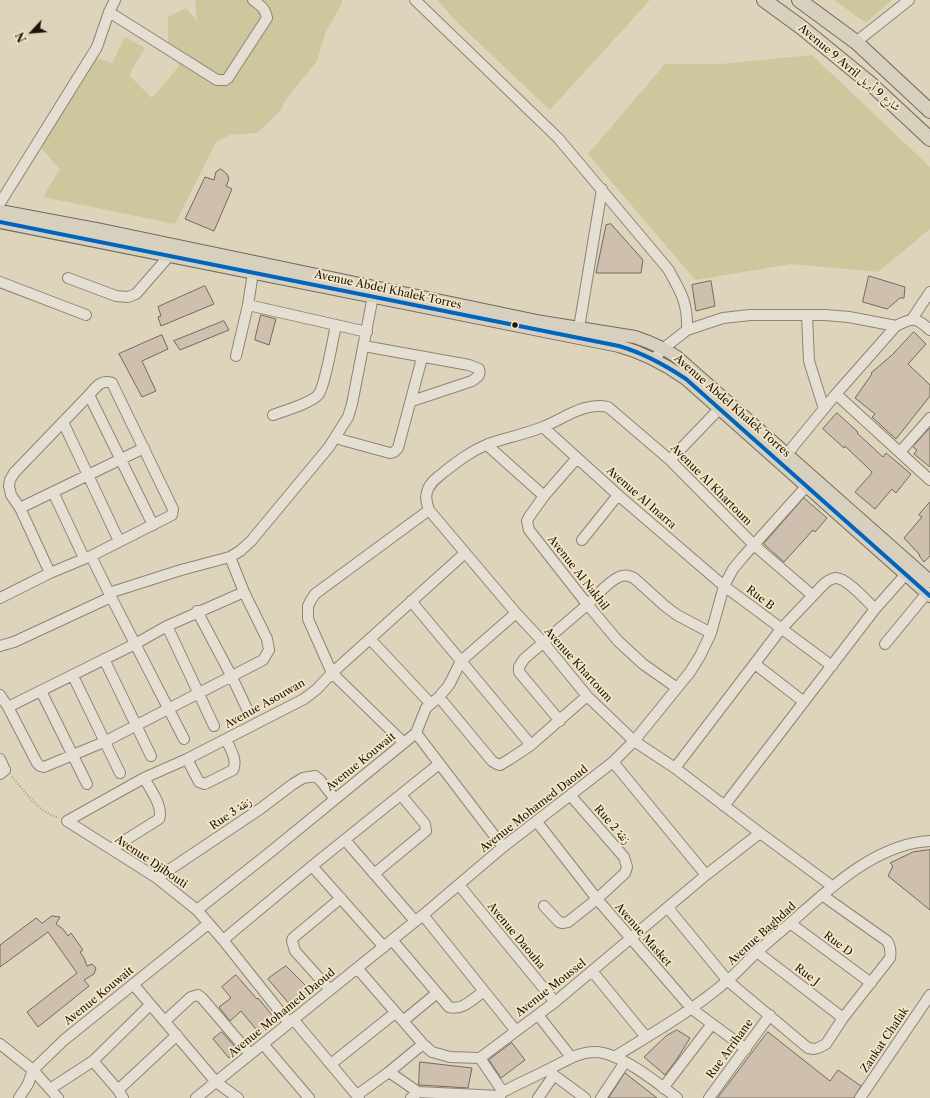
<!DOCTYPE html>
<html>
<head>
<meta charset="utf-8">
<style>
  body { margin:0 }
  #map { position:relative; width:930px; height:1098px; overflow:hidden; background:#ded4bc; font-family:"Libre Caslon Text",serif }
  canvas { display:block }
  .north { position:absolute; left:12px; top:12px; width:40px; height:40px; -webkit-text-stroke:3px #f3e7ca; paint-order:stroke; rotate:244deg; font-size:11px; font-weight:700; line-height:16px; text-align:center; color:#211305 }
  .north::after { content:''; display:block; margin:auto; width:14px; height:18px; background:#211305; clip-path:polygon(50% 0,100% 100%,50% 72%,0 100%) }
</style>
</head>
<body>
<div id="map">
<canvas width="930" height="1098"></canvas>
<div class="north">N</div>
</div>
<script>
const ctx = document.querySelector('canvas').getContext('2d');
ctx.lineJoin = 'round';
function fillPath(path, color) { ctx.fillStyle = color; ctx.fill(path, 'evenodd'); }
function trace(path, color, width, dash) { ctx.strokeStyle = color; ctx.lineWidth = width; ctx.lineCap = dash ? 'butt' : 'round'; ctx.setLineDash(dash || []); ctx.stroke(path); }
function label(font, color, halo, rows, align = 'center') {
  ctx.font = font + ' "Libre Caslon Text",Amiri,serif'; ctx.lineWidth = 3.5; ctx.setLineDash([]); ctx.textBaseline = 'middle'; ctx.strokeStyle = halo; ctx.fillStyle = color; for (const [text, x, y, turn = 0] of rows) {
    ctx.save(); ctx.translate(x, y); ctx.rotate((+turn || 0) * Math.PI / 180); ctx.textAlign = isNaN(turn) ? turn : align; if (halo) ctx.strokeText(text, 0, 0); ctx.fillText(text, 0, 0); ctx.restore();
  }
}
const green = new Path2D(`
  M195,0H342V4L326,31L317,61L287,98L280,111L257,133L230,135L216,142L175,224L43,197L60,169L42,149L43,132L92,56L112,63L125,37L145,48L129,75L152,98L179,66L168,46V17L186,8L197,21Z
  M437,0H650L550,110L459,24Z
  M834,0H892L866,23Z
  M812,55L930,167V229L878,272L791,264L695,280L588,154L665,64H721Z`);
const building = new Path2D(`
  M221,169L227,174L229,179L226,186L232,189L214,231L185,219L205,177L214,180L216,172Z
  M611,224L643,260L641,273H596L606,225Z
  M869,276L905,287L904,298H900L887,309L863,302Z
  M711,281L715,306L696,311L692,285Z
  M205,286L214,304L161,326L158,317L161,316L158,307Z
  M261,315L276,319L269,345L255,340Z
  M224,321L229,330L180,350L174,341Z
  M914,332L926,344L908,364L930,385V396L896,439L872,417L875,414L855,398L872,374L871,373L892,355Z
  M162,335L168,349L142,361L156,391L142,397L119,354Z
  M837,413L858,432L857,433L883,457L886,453L911,474L896,493L892,489L875,509L855,492L872,473L871,471L845,446L844,448L823,429Z
  M930,428V467L914,454L917,450L913,447Z
  M804,498L827,518L815,532L813,530L784,562L764,544Z
  M930,502V556L924,562L920,557L919,554L904,538L922,517L919,515Z
  M930,850V910L888,876L893,866L890,863L913,852Z
  M52,916L60,917L56,924L63,929L68,936L71,933L83,950L80,952L84,958L87,966L92,964L96,968L94,974L84,980L89,986L38,1027L27,1012L77,973L48,932L0,967V945L36,918L42,923Z
  M286,966L312,992L292,1007L268,979Z
  M236,975L257,999L258,998L276,1020L260,1034L241,1011L230,1021L219,1007L231,998L222,987Z
  M677,1030L690,1038L677,1059L665,1075L644,1057L666,1036Z
  M222,1032L237,1049L229,1058L213,1039Z
  M768,1032L830,1081L838,1070L861,1086L854,1098H718Z
  M512,1043L525,1060L501,1078L489,1060Z
  M420,1062L472,1068L468,1088L420,1085H419Z
  M625,1073L657,1098H609Z`);
const path = new Path2D(`
  M12,777C25,791 39,813 59,818`);
const minor = new Path2D(`
  M415,0L558,138L668,269C681,292 688,303 687,330
  M109,12L217,80H225L228,78L267,18C265,8 260,5 253,0
  M856,42L909,0
  M0,203L97,47L109,12L115,0
  M68,278L116,296L128,297L136,294L169,256
  M0,282L86,315
  M248,305L367,332
  M807,315L809,361L824,409
  M912,319L930,292
  M579,328L602,189
  M364,346L469,365L479,369C481,376 477,377 472,381L412,401
  M236,356L248,305L254,266
  M654,359L664,348L687,330L723,318L750,315H825L849,317L896,326
  M836,394L930,480
  M89,395L153,525
  M273,415C284,411 311,403 318,395C325,387 333,338 336,325
  M63,422L119,541
  M543,427L618,495L724,586L832,666
  M335,438L390,453L394,452L398,448L422,358
  M487,445L544,496
  M900,452L930,418
  M787,454L836,394L896,326C913,317 916,317 930,330
  M577,458L544,496L529,517L527,521L529,530L587,604L618,641L643,664L677,688
  M670,460L720,408
  M53,492L84,558
  M20,508L144,448
  M582,540L618,495
  M91,556L109,593L184,739
  M109,593L181,570L230,557L240,551L251,541L329,447L348,417L352,404L374,291
  M812,595L754,545L670,460L608,407C584,402 565,418 543,427C525,434 506,438 488,444C471,451 458,461 444,472C437,478 429,483 427,492C425,498 427,504 429,510L516,613L543,642L587,696L634,741L675,768L760,833L832,886
  M0,598L50,573L91,556L172,515L173,509L112,383C101,379 96,387 89,395L14,473L10,480L9,486L11,495L20,508L50,573
  M411,601L531,745
  M197,611L232,677L247,709
  M167,626L214,726
  M370,639L430,703
  M885,644L927,593
  M0,646L14,642L111,597
  M104,659L151,756
  M755,664L804,702
  M73,676L120,773
  M41,691L87,784
  M0,695L8,707L37,763L40,766L44,767L104,742L263,660L269,650L267,639L244,592L230,557
  M439,697L492,761L497,764L500,765L510,759L531,745L587,696
  M8,707L135,644L167,626L244,592
  M560,721L519,672V667L524,659C545,641 566,623 587,605C597,596 607,582 619,577C625,574 629,576 634,578L665,606L677,615L711,633
  M416,733L503,847
  M404,743L332,673L308,619V606L311,600L315,594L429,510
  M0,759L5,770L0,774
  M187,759L199,782L205,784L233,770C238,760 230,749 226,739
  M613,762L706,875
  M675,768L781,629L824,584C827,581 831,579 835,578C846,577 867,601 875,609
  M724,806L875,609L906,574
  M537,822L597,899L692,1009L746,1049
  M345,840L415,921
  M111,849L159,819C164,807 150,789 144,778
  M312,866L384,947
  M374,874L426,831L425,824L401,795
  M157,878L260,809L293,784L303,778L315,776L320,780L335,799
  M459,885L555,1002
  M544,906L559,922L562,923L568,922L597,899L625,873L627,867L624,857L571,796
  M668,908L728,981L808,1048L814,1049L818,1048L826,1044L843,1018L890,958C891,952 891,947 887,941L822,895
  M197,910L268,854L416,733L426,708L439,697L449,685L461,661L516,613
  M423,915L516,1031
  M790,923L871,983
  M223,940L312,866L439,764
  M392,940L449,1007C462,1011 473,999 484,991
  M757,952L843,1018
  M357,968L423,1044L432,1052L450,1057L480,1058L555,1002L706,875L760,833
  M592,971L646,1037
  M133,984L216,1082L238,1098
  M330,990L295,951L292,941L293,938L341,898
  M538,1015L571,1057
  M293,1019L359,1098
  M165,1021L191,997L198,995L202,998L250,1054
  M403,1021L437,993
  M289,1023L223,940L197,910L157,878L67,821L144,778L187,759L304,699L317,689L332,673L465,553
  M0,1044L33,1070L58,1098
  M263,1044L309,1098
  M614,1057C653,1033 692,1011 727,981C738,972 747,961 757,952C770,940 784,929 796,918C832,886 879,843 930,841
  M480,1058L503,1092
  M93,1061L118,1090L123,1098
  M331,1064L395,1013
  M547,1070L585,1098
  M663,1088L712,1024
  M50,1089L93,1061L150,1005
  M118,1090L177,1035
  M418,1092L500,1096
  M357,1095L389,1072
  M19,1098L28,1084L33,1070L64,1040L208,924
  M196,1098L423,915L503,847L613,762L634,741L690,672L700,656L711,633L724,586L733,569L743,557L811,481
  M411,1098L418,1092L389,1072L423,1044
  M498,1098L503,1092C517,1084 532,1078 547,1070C563,1063 576,1052 595,1052C619,1052 658,1083 677,1098
  M538,1098L554,1075
  M601,1098L625,1062
  M709,1098L770,1015
  M860,1098L930,995`);
const major = new Path2D(`
  M0,211L101,230L542,322L635,337C650,342 664,348 677,357L930,581
  M0,222L619,346C644,353 665,364 686,379L930,596`);
const highway = new Path2D(`
  M764,0L801,27L872,85L930,139
  M799,0L856,42L930,111`);
const bus1 = new Path2D(`
  M0,222L619,346C643,353 665,365 686,379L930,596`);
const markers = [
  [515,325,3.5,"#211305"]
];
const streetNames = [
  ["Avenue 9 Avril شارع 9 أبريل",849,68,40],
  ["Avenue Abdel Khalek Torres",388,290,12],
  ["Avenue Abdel Khalek Torres",732,406,41],
  ["Avenue Al Khartoum",711,485,45],
  ["Avenue Al Inarra",641,498,41],
  ["Avenue Al Nakhil",578,573,52],
  ["Rue B",760,598,37],
  ["Avenue Khartoum",578,665,48],
  ["Avenue Asouwan",265,704,-29],
  ["Avenue Kouwait",361,762,-39],
  ["Avenue Mohamed Daoud",534,809,-38],
  ["Rue 3 زنقة",231,814,-34],
  ["Rue 2 زنقة",612,825,49],
  ["Avenue Djibouti",151,862,34],
  ["Avenue Baghdad",762,934,-42],
  ["Avenue Masket",643,935,49],
  ["Avenue Daouha",516,936,50],
  ["Rue D",838,944,37],
  ["Rue J",807,975,37],
  ["Avenue Moussel",551,988,-38],
  ["Avenue Kouwait",99,996,-39],
  ["Avenue Mohamed Daoud",282,1013,-39],
  ["Zankat Chafak",885,1040,-56],
  ["Rue Arrihane",730,1049,-54]
];
fillPath(green, '#cec79d');
fillPath(building, '#cfbfae');
trace(building, '#716a5c', 1);
trace(minor, '#8c8475', 12);
trace(major, '#716a5c', 14);
trace(highway, '#716a5c', 16);
trace(path, '#9e998f', 2, [1, 2]);
trace(minor, '#e5dfd3', 10);
trace(major, '#d8d0bf', 12);
trace(highway, '#d8d0bf', 14);
trace(bus1, '#0065bd', 4);
for (const [x, y, r, color] of markers) { const dot = new Path2D(); dot.arc(x, y, r, 0, 2 * Math.PI); ctx.fillStyle = color; ctx.fill(dot); trace(dot, '#f3e7ca', 1.5); }
label('11px', '#211305', '#f3e7ca', streetNames);
</script>
</body>
</html>
